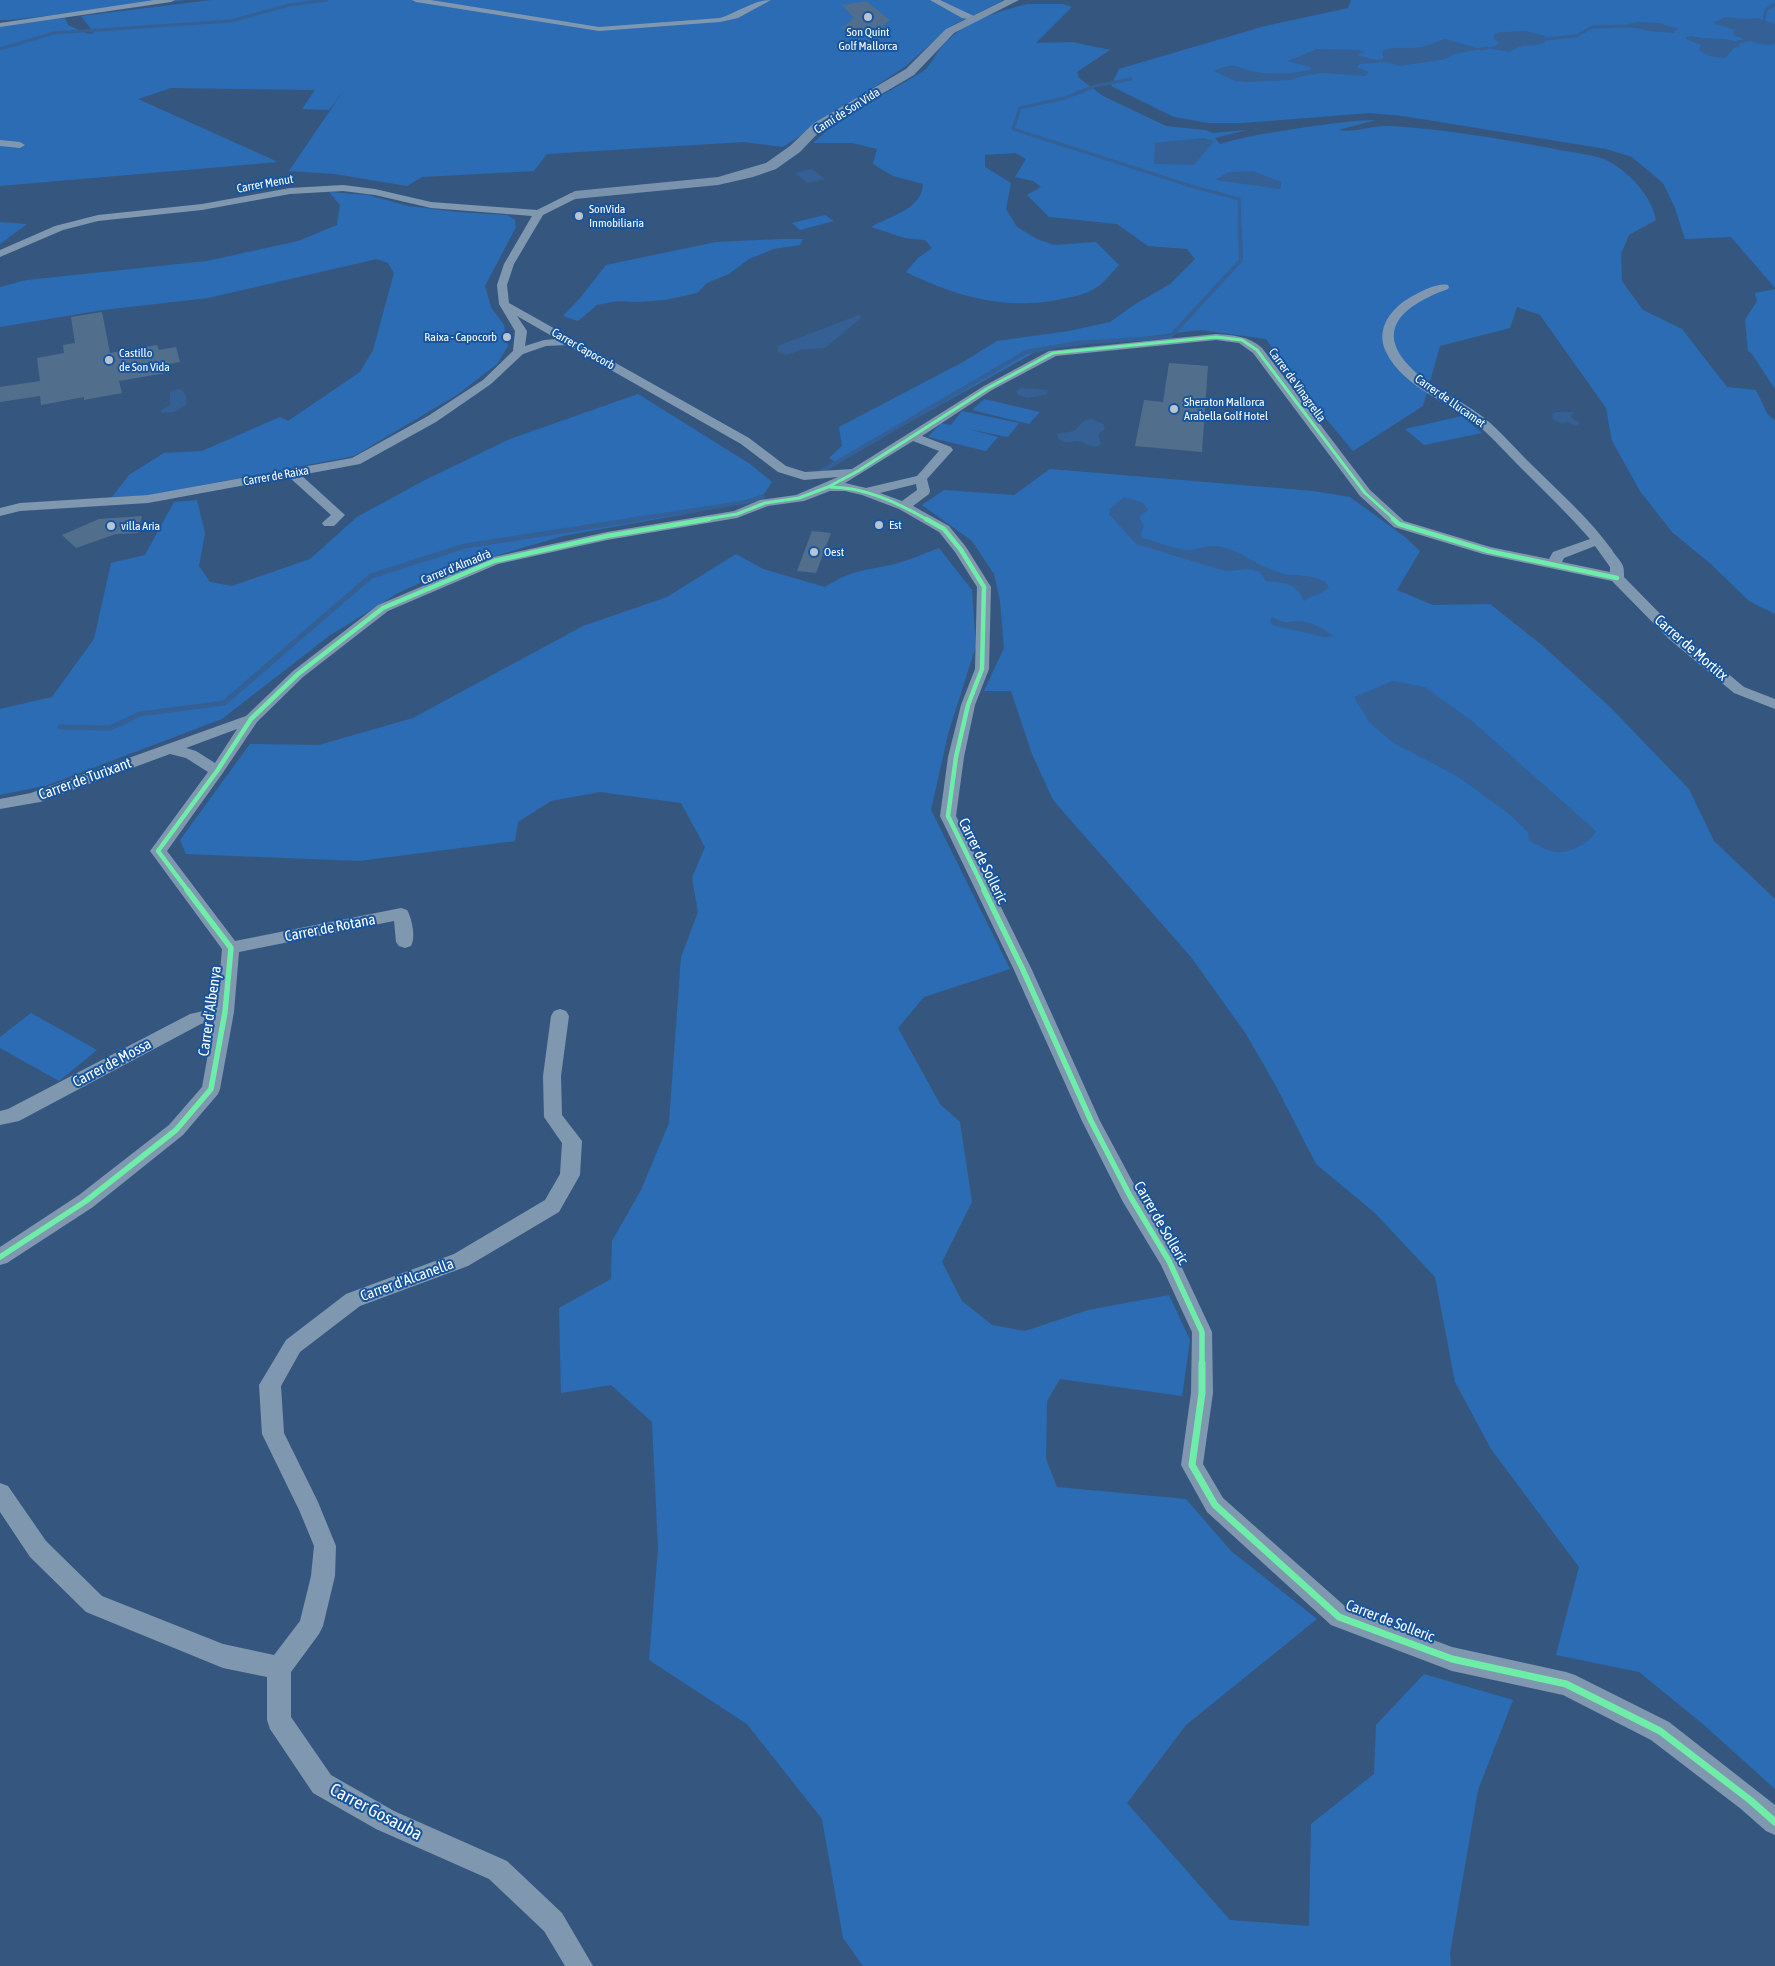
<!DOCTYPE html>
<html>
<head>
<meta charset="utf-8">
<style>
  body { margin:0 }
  canvas { display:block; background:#35577f }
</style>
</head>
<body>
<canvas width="1775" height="1966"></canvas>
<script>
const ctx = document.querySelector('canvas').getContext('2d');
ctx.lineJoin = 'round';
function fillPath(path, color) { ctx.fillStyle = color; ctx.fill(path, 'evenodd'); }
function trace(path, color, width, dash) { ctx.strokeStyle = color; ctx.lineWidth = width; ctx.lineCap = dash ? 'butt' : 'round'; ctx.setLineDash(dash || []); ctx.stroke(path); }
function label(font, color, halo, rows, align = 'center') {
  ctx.font = font + ' "Asap Condensed",sans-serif'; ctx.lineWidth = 4; ctx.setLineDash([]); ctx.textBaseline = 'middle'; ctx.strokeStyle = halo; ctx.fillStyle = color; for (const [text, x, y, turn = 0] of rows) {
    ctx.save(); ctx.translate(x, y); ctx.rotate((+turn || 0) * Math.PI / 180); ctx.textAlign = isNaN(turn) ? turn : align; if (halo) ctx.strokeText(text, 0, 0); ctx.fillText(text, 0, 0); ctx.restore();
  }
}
const green = new Path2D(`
  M0,0H186L9,20H0Z
  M211,0H1001L1002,1L949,27L906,66L783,147L744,142L547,154L534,171L422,177L407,186L335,174L289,171L344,90L329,110L302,109L315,90L171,88L138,99L278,162L0,186V23L65,18L68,25L88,34L94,33L81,16Z
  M1351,0H1775V288L1731,237L1685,239L1675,208L1663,183L1632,157L1606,149L1403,116L1370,113L1243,123H1209L1174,117L1111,86L1119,69L1265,26L1348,8Z
  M1027,4H1063L1072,7L1036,43L1072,42L1110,50L1077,72L1079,78L1103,96L1166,126L1205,130L1213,133L1247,130L1215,138L1220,144C1249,135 1277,132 1307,127C1330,124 1353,120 1376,120L1338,130C1354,133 1372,125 1390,126C1446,129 1500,139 1555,149C1572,153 1596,154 1610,162C1632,175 1651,196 1656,220L1629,235L1621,254L1622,281L1643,310L1682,329L1727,387L1756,390L1768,415L1775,420V614L1749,601L1711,564L1672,532L1640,491L1612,441L1606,408L1540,315L1517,307L1510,328L1440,346L1423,406L1353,451L1291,377L1266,339L1200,330L1039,350L836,463L829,458L842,446L839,427L963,362L997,341L1069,331L1110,322L1134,305L1170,284L1195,259L1187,249L1148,246L1117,224L1049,217L1027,195L1041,187L1033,181L1015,177L1026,159L1015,153L985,155V167L1011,183L1006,209L1017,227L1037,239L1054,245L1096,242L1119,265C1112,272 1105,282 1097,287C1086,295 1071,297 1057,300C1003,310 955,296 906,272L918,258L932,248L925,240L905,238L871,227C889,216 922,210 923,184L893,176L873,164L877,149L852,143H813C846,113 884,95 922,72C931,66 936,53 943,45C965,21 997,12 1027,4Z
  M329,192L368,195L408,206L457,212L507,215L515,220L516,227L485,286L491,307L504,325L508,346L497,364L457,395L354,456L151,495L112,497L129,475L164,453L202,451L280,417L288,421L360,372L373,350L394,273L388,263L377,259L208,298L103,310L0,327V287L27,280L207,261L298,241L337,225L340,205Z
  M825,215L834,221L800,230L792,223Z
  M0,222L27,224L0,244Z
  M780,239H803L800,245L774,249L749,259L729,274L707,283L697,293L665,300L637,302L618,301L597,305L578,321L563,316L581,297L606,265L716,242Z
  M1775,289V389L1752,354L1748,351L1745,320L1757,301L1755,293Z
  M638,394L750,464L772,482L764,494L730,506L563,536L451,569L398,593L329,636L222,719L48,785L0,795V709L52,697L94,639L111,563L145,555L174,502L197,500L205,533L199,566L210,582L232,586L310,559L357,517L425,480L510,439Z
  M984,399L1040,412L1029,424L972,410Z
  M962,411L1019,423L1008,437L968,429L998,437L986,451L928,437L941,423L951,425Z
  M1462,416L1482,433L1424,445L1405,429Z
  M1050,469L1313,491L1350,497L1405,537L1420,551L1397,590L1433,605L1490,604L1543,646L1610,707L1689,789L1714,841L1775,899V1789L1704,1725L1639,1672L1556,1655L1579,1567L1491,1449L1455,1382L1435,1277L1375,1213L1316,1164L1276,1086L1246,1034L1191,957L1053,800L1032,754L1011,691H984L1004,648L1000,601L994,574L972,541L922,505L944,490L1014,495Z
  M939,548L972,590L976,646L948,734L931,810L1010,969L924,997L898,1028L940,1104L960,1122L972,1202L942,1262L962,1301L992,1325L1025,1331L1088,1310L1169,1295L1190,1340L1182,1396L1060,1379L1047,1401L1046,1459L1057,1487L1186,1499L1231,1551L1317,1619L1186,1725L1127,1803L1230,1920L1309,1926L1311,1824L1374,1774L1376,1725L1424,1674L1513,1700L1478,1790L1450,1953L1451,1966H863L843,1938L822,1819L747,1724L649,1660L658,1548L652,1422L611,1385L561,1393L559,1308L611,1279L612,1241L641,1190L669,1123L681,957L698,912L692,878L705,847L681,803L600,792L551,801L518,822L515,841L359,861L186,854L180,840L250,744L319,745L413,718L583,626L667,597L736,554L763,569L825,587C853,569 865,571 895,564C910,560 925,553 939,548Z
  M31,1013L97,1050L59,1081L0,1048V1037Z`);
const water = new Path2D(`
  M1725,17L1742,19L1757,18L1775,24V44C1761,47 1748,40 1735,36L1733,34L1734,30L1713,23Z
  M1638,22L1659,23L1679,29L1674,31V33L1646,31L1642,29L1627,27V24Z
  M1526,31L1545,36V42C1533,49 1525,41 1510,52L1487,48L1495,46L1499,42L1494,39V35L1499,32Z
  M1691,36C1708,40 1724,37 1738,42L1740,46L1734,48L1725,58C1714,57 1707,57 1699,50L1701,45L1686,39V37Z
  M1445,39L1481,49L1454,54L1446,59L1414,64L1400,66L1386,62L1360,64L1357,67L1369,72L1365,76L1323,73L1302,76L1291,80L1248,82L1236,81L1214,71C1237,61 1235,68 1256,72C1270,75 1298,74 1311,69L1310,67L1288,61L1317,49L1359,50L1365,52L1357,55L1375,60L1383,59V50C1396,46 1408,49 1421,47C1429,46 1436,41 1445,39Z
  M1204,138L1214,141L1194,165L1154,164L1155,143Z
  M812,169L825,179L808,183L795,173Z
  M1253,171L1281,182V189L1215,180L1229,172Z
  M859,315L861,318L825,348L800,350L787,355L778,352V346Z
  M1022,388L1048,390L1047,394L1028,398L1018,395L1016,391Z
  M179,389C185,391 189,400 185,406L174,412L161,413V410L170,405V392Z
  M1556,412H1572L1574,414L1571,415V418L1580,423L1575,426L1568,422L1562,424L1553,419L1552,414Z
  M1091,419L1103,424L1105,429L1098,434L1101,444C1091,451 1087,442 1078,441C1070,441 1067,445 1059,439L1057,434L1074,431L1085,420Z
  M1124,497L1143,503L1148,510L1139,517L1144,526L1141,532L1142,538C1158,542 1175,550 1191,550C1199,550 1206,545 1214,546C1239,547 1259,569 1285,574C1300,576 1313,575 1326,582L1329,588C1321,595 1312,595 1304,601C1295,582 1285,583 1266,581L1260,572L1250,569L1225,571L1136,544L1109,514L1110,509Z
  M1272,617C1290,627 1293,618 1306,622C1315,624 1328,631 1334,637H1324L1276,626L1270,623Z
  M1393,681L1425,687L1472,721L1596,831C1590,843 1569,854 1555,852C1546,851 1537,844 1529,841L1528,832L1509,814L1457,776L1392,742L1369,722L1354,697Z`);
const streamFar2 = new Path2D(`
  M1764,19L1766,10L1775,4
  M1545,39L1576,36L1592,27L1628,26
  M1738,42L1748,40
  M0,49L54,33L231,21L289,5L327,0
  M1481,49L1487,48
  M1131,79L1095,86L1065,98L1020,108L1013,129L1191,186L1239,199L1240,229`);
const streamFar1 = new Path2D(`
  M822,471L1026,352L1076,343L1170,337L1241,260L1240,228
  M631,520L746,502L763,497`);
const stream = new Path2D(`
  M60,727L110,728L140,714L224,703L371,576L465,546L639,519`);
const building = new Path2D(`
  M866,1L890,20L873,34L841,29L854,18L842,5Z
  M102,312L110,353L157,345L159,350L176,347L180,362L169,364L171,372L119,381L122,393L84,400V397L41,405L40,396L0,402V387L40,381L37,358L64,353L63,345L75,343L71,317Z
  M1169,363L1208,366L1202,452L1135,446L1144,400L1163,402Z
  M142,516L138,533L116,534L76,548L62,535L99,519Z
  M812,531L831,533L816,573L797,571Z`);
const street = new Path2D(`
  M154,0H175L171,2L0,27V23Z
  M412,0H431L599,27L720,18C737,13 753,0 771,0L738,18L720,22L599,31L416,2Z
  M930,0H940L978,18L974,20L962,18Z
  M0,140L20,142L25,145L20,148L0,146Z
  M343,185L375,189L431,202L537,210L571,193H579V197L543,215L514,264L507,285L509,303L749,438L786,466L805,472L852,469L984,386L1049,351L1216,334C1233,335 1249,336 1262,348L1370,490L1404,521L1490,547L1549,559L1553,552L1590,539C1568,514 1544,491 1521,468C1507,454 1495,440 1480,427C1451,402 1404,389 1386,352C1376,331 1388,312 1406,300C1416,294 1436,282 1448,285L1449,287L1448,289C1393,309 1371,338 1425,380C1444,394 1465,403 1483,417C1502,432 1517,451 1534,467C1561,494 1590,519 1612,550C1615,555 1621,561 1623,566C1624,569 1624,574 1624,577L1679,633L1744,687L1775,699V709L1734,693L1669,639L1612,581L1483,554L1394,527L1360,496L1253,353L1239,343L1216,340L1056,356L992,390L922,436L951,447L953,450L927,479L930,491L929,494L913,506L949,526L966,547L991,587L989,669L975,705L964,757L956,816L1032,970L1100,1121L1137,1190L1176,1255L1212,1332L1213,1393L1203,1464L1223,1498L1347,1608L1452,1647L1566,1672L1575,1675L1669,1722L1775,1805V1835L1766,1831L1741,1809L1651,1740L1563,1695L1452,1671L1331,1625L1207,1512L1181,1465L1191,1393L1192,1332L1161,1265L1123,1202L1082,1121L1014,970L940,816L948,757L961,705L975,669L977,587L955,552L939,532L899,509L862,495L845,491H830L804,501L768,506L737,518L607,540L498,564L388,611L303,677L257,722L222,774L167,851L235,941L401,908L407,910C412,918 416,938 411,946L405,948L399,946L396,942L394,921L239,952L234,1012L220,1089L218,1094L183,1135L93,1207L7,1263L0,1265V1247L79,1195L169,1125L202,1087L214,1021L201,1024L19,1121L0,1125V1111L8,1109L190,1014L217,1008L222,949L150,851L208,772L186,758L170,754L40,802L0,809V799L31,793L246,716L293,671L378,605L489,558L607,532L734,511L760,500L796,495L838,477L804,480L778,472L741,444L567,345L546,346L523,354L491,384L436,422L360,464L301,475L345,515L334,526H324L322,523L331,515L289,477L148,503L20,511L0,516V508L20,503L148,495L352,458L428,416L483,380L513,351L515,331L499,304L497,285L504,264L532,216L431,208L375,195L343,191L290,194L202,210L98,221L63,230L0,257V250L55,226L98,215L202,204L290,188ZM517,316L557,339L544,340L525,346L527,331ZM913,441L939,451L917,476L866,488L845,483ZM916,484L917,490L902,501L880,493ZM1595,546L1610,567V572L1562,562L1564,558ZM237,729L215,763L196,751L186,748Z
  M560,1009L566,1011L569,1016L561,1076L562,1115L582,1141L580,1175L559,1212L468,1266L360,1306L300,1352L281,1386L284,1433L318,1502L336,1546L335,1576L323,1626L319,1634L291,1672V1717L331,1775L394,1811L507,1861L562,1913L593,1966H565L544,1931L489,1879L376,1829L313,1793L270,1729L267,1720V1677L223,1668L86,1612L30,1557L0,1512V1483L8,1486L46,1541L102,1596L223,1644L274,1655L300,1621L311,1576L314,1546L300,1512L262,1434L259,1385L286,1340L346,1294L454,1254L545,1200L560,1174L562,1143L544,1117L543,1076L551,1016L554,1011Z`);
const secondary = new Path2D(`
  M1005,0H1019L954,33L914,75L822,129L800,152L776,169L753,177L718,185L575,199L568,195L575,191L718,177L766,163L790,146L814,123L906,69L946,29Z`);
const cyclewayFar3 = new Path2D(`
  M830,487C865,487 898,503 928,520
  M701,520L737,514L765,503L799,498L828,487L858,471L988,388L1053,353L1216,337L1242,340L1257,350L1365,493L1395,520`);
const cyclewayFar2 = new Path2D(`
  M926,519L944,529L961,550L984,587L982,669L968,705L956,757L948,816L985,891
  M1393,519L1399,524L1488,551L1617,578
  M188,891L158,851L217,771L251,719L298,674L383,608L494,561L607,536L709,519`);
const cyclewayFar1 = new Path2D(`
  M984,890L1023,970L1091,1121L1130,1196L1169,1261L1202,1332V1364
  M0,1257L86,1201L176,1130L211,1089L225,1012L231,948L187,890`);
const cycleway = new Path2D(`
  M1202,1363V1393L1192,1465L1215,1505L1339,1617L1452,1659L1566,1684L1660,1731L1750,1800L1775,1822`);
const markers = [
  [868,17,5,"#b8c4d2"],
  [579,216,5,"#b8c4d2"],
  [507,337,5,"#b8c4d2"],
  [109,360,5,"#b8c4d2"],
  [1174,409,5,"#b8c4d2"],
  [879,525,5,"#b8c4d2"],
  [111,526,5,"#b8c4d2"],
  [814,552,5,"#b8c4d2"]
];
const farPoinames = [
  ["Son Quint",868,32,"center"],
  ["Golf Mallorca",868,46,"center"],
  ["SonVida",589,209],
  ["Inmobiliaria",589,223],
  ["Raixa - Capocorb",497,337,"right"],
  ["Castillo",119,353],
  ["de Son Vida",119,367],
  ["Sheraton Mallorca",1184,402],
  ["Arabella Golf Hotel",1184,416],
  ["Est",889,525],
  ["villa Aria",121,526],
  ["Oest",824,552]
];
const farStreetnames = [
  ["Camí de Son Vida",847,111,-32],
  ["Carrer Menut",265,184,-10],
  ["Carrer Capocorb",583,349,30],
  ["Carrer de Vinagrella",1297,385,54],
  ["Carrer de Llucamet",1450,401,35],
  ["Carrer de Raixa",276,476,-10],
  ["Carrer d'Almadrà",456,567,-22]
];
const streetNames = [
  ["Carrer de Mortitx",1691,648,41],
  ["Carrer de Turixant",85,779,-20],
  ["Carrer de Solleric",983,861,64],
  ["Carrer de Rotana",330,928,-11],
  ["Carrer d'Albenya",210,1011,-82],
  ["Carrer de Mossa",112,1063,-28],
  ["Carrer de Solleric",1161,1223,60],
  ["Carrer d'Alcanella",407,1280,-20],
  ["Carrer de Solleric",1390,1621,21]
];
const nearStreetnames = [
  ["Carrer Gosauba",376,1812,28]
];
fillPath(green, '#2b6cb4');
fillPath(water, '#346095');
trace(streamFar2, '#346095', 3);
trace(streamFar1, '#346095', 4);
trace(stream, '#346095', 5);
fillPath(building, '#526e8d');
fillPath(street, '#8097b0');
fillPath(secondary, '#7b92ad');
trace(cyclewayFar3, '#6deda7', 3);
trace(cyclewayFar2, '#6deda7', 4.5);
trace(cyclewayFar1, '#6deda7', 5.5);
trace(cycleway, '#6deda7', 7);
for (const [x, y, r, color] of markers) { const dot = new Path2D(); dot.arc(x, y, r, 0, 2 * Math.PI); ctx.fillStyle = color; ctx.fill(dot); trace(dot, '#16549e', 2); }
label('12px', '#fff', '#16549e', farPoinames, 'left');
label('12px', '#fff', '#16549e', farStreetnames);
label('15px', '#fff', '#16549e', streetNames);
label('18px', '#fff', '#16549e', nearStreetnames);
</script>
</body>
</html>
